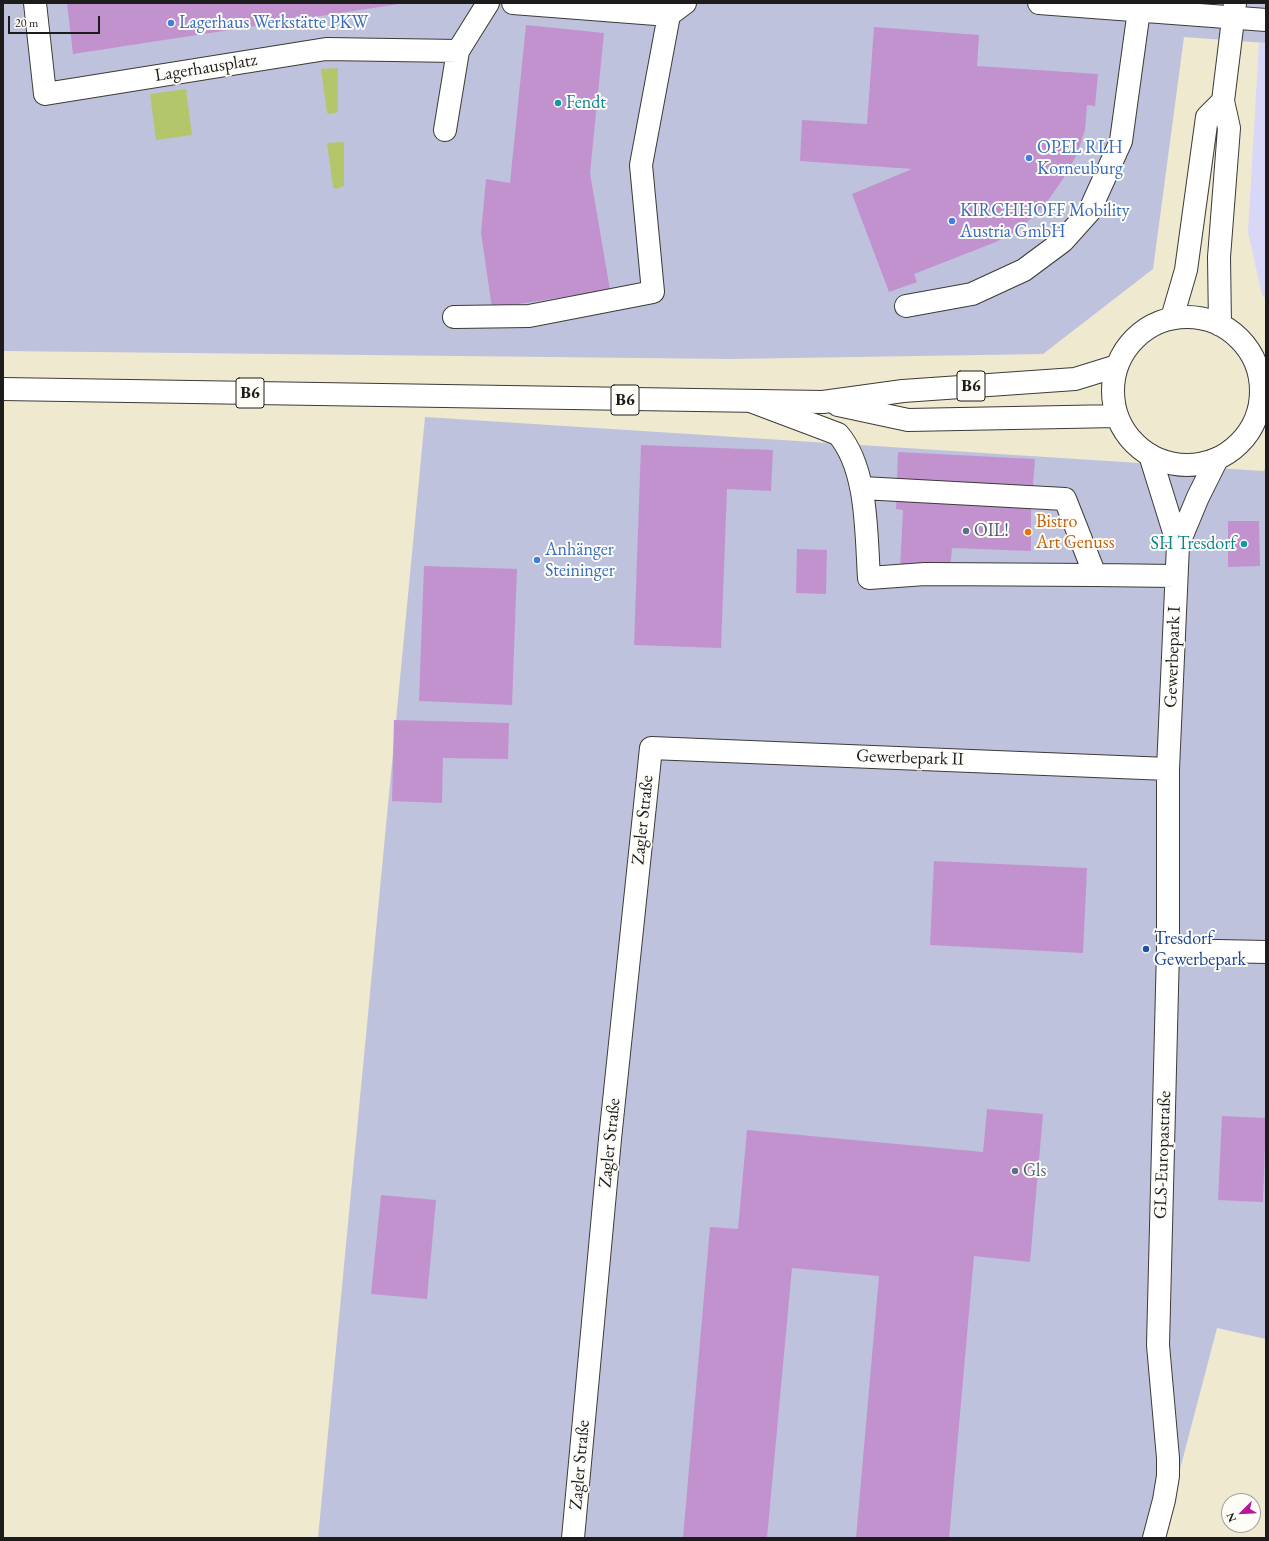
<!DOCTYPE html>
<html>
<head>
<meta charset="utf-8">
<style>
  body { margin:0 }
  #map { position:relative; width:1269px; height:1541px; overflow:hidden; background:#eee9cf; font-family:"EB Garamond",serif }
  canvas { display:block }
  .frame { position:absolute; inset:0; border:4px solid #1c1c1c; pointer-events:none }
  .north { position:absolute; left:1221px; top:1493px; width:40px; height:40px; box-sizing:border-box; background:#fdfcf7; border:1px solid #a3a29f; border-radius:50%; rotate:246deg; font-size:11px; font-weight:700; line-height:16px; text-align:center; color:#1c1c1c }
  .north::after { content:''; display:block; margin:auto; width:14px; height:18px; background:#b5179e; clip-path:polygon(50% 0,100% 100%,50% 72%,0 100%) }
  .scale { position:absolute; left:8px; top:16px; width:92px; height:18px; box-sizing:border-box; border:2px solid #1c1c1c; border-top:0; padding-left:5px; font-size:12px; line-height:14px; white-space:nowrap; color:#1c1c1c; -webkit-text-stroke:3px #fdfcf7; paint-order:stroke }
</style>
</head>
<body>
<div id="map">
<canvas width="1269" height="1541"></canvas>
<div class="frame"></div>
<div class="north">N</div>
<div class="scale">20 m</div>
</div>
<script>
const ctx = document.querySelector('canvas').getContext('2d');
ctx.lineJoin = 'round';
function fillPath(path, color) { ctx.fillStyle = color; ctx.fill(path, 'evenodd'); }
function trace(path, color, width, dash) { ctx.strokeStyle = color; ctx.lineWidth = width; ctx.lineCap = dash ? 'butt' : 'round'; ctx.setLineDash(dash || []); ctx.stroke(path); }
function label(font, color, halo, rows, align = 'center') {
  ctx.font = font + ' "EB Garamond",serif'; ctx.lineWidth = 4; ctx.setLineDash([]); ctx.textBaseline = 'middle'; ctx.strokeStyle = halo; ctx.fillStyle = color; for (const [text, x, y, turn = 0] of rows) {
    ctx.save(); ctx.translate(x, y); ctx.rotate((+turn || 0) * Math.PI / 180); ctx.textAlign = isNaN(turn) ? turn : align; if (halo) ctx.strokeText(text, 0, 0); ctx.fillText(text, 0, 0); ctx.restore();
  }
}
const built = new Path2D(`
  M1259,43H1266V299L1262,295L1248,232Z`);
const industrial = new Path2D(`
  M3,3H1266V43L1184,37L1153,269L1043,354L731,359L3,351Z
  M425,417L1263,471L1266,469V1339L1217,1328L1162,1538H318Z`);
const green = new Path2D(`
  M338,68V112L330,114L327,113L321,69Z
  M186,89L192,135L156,140L150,94Z
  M344,142V186L336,189L333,187L327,143Z`);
const building = new Path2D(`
  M67,3H399V4L73,54Z
  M526,25L604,33L590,173L610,290L492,308L481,233L486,179L510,183Z
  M874,27L979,35L977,66L1098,74L1095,106L1087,105L1085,130L1077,154L1063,179L1049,199L1035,215L1018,230L996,242L914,274L917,282L889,292L852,194L912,169L800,161L802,120L867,124Z
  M641,445L773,450L771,491L727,489L721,648L634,645Z
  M898,452L1035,459L1031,513V551L952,548L950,570L900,569L903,510L896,509Z
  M1228,521H1259L1260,566L1228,567Z
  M797,549L827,550L826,594L796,593Z
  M424,566L517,569L512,705L419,701Z
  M394,720L509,723L508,759L443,758L442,803L392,801Z
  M934,861L1087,868L1083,953L930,945Z
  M987,1109L1043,1114L1030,1262L974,1256L949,1538H856L879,1276L792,1268L767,1538H683L710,1227L738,1229L747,1130L983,1152Z
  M1222,1116L1266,1118L1263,1202L1218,1200Z
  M381,1195L436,1200L427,1299L371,1294Z`);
const minor = new Path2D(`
  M35,3L45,94L326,49L458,51
  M513,3L669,15L685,3
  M1039,3L1266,20
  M445,130L458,51L488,3
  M906,306L972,294L1024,270L1063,241L1089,212L1121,141L1139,10
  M454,317L529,316L653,292L641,165L669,15
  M753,402L838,434C868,469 866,533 869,578L925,574L1095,575
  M1150,455L1178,545L1168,769V950L1158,1345L1168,1458V1476L1164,1500L1154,1538
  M862,488L1065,499L1095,575L1176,576
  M1178,545L1198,497L1217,459
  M1168,950L1266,952
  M573,1538L610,1139L651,748L1168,769`);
const major = new Path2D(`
  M1113 391a74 74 0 1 1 148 0a74 74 0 1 1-148 0Z
  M1172,318L1186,270L1207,117L1223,101
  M1220,325L1219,257L1229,128L1223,101L1235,3
  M3,389L823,402L903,391L1075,379L1117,366
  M838,405L908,420L1117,416`);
const markers = [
  [171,23,4,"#3f7fe0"],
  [558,103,4,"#0f9aa8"],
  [1029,158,4,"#3f7fe0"],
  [952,221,4,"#3f7fe0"],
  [966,531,4,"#5c6f8a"],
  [1028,532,4,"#e8710a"],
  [1244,544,4,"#0f9aa8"],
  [537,560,4,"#3f7fe0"],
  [1146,949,4,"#1a4fb4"],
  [1015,1171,4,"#5c6f8a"]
];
const shields = [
  [971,386,28],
  [250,393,28],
  [625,400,28]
];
const shieldNames = [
  ["B6",971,386],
  ["B6",250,393],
  ["B6",625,400]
];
const shopNames = [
  ["Lagerhaus Werkstätte PKW",179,23],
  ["OPEL RLH",1037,148],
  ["Korneuburg",1037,169],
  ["KIRCHHOFF Mobility",960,211],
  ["Austria GmbH",960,232],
  ["Anhänger",545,550],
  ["Steininger",545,571]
];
const streetNames = [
  ["Lagerhausplatz",206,68,-9],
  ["Gewerbepark I",1173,657,-88],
  ["Gewerbepark II",910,758,2],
  ["Zagler Straße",643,820,-84],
  ["Zagler Straße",610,1143,-84],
  ["GLS-Europastraße",1163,1155,-88],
  ["Zagler Straße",580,1465,-85]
];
const cultureNames = [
  ["Fendt",566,103],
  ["SH Tresdorf",1236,544,"right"]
];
const foodNames = [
  ["Bistro",1036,522],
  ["Art Genuss",1036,543]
];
const serviceNames = [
  ["OIL!",974,531],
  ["Gls",1023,1171]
];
const transitNames = [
  ["Tresdorf",1154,939],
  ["Gewerbepark",1154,960]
];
fillPath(built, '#d8d7f8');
fillPath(industrial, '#bfc2dd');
fillPath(green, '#b4c66a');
fillPath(building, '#c292cf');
trace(minor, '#3c3b37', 24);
trace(major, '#3c3b37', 24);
trace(minor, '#fff', 22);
trace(major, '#fff', 22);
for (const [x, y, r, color] of markers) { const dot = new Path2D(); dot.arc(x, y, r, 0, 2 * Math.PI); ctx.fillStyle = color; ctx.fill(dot); trace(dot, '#fdfcf7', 1.5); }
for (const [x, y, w] of shields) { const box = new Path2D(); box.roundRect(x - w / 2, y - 15, w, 30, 3); ctx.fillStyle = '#fdfcf7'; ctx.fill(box); trace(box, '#1c1c1c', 1); }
label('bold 17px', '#1c1c1c', null, shieldNames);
label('18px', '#366cbe', '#fdfcf7', shopNames, 'left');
label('18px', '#1c1c1c', '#fdfcf7', streetNames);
label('18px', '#0d838f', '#fdfcf7', cultureNames, 'left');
label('18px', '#c56008', '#fdfcf7', foodNames, 'left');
label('18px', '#4e5e75', '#fdfcf7', serviceNames, 'left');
label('18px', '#164399', '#fdfcf7', transitNames, 'left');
</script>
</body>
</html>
